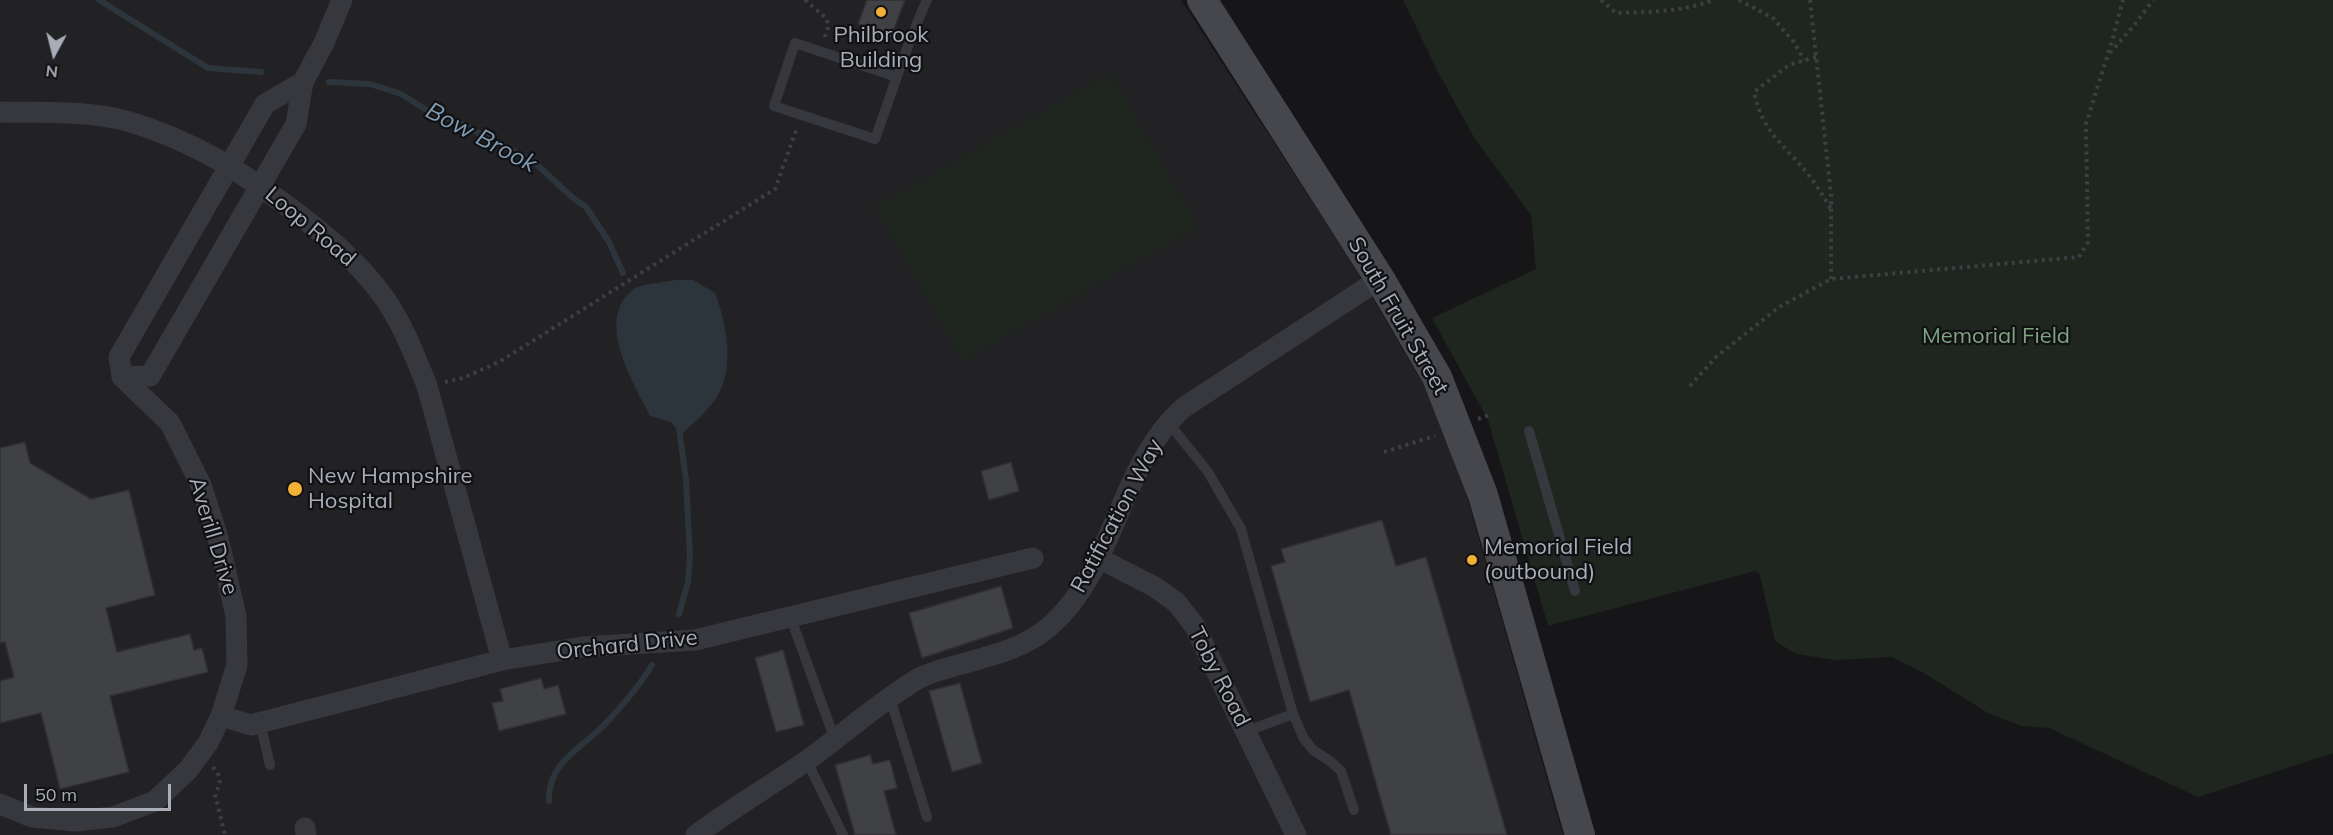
<!DOCTYPE html>
<html>
<head>
<meta charset="utf-8">
<style>
  body { margin:0 }
  #map { position:relative; width:2333px; height:835px; overflow:hidden; background:#161618; font-family:Mulish,sans-serif }
  canvas { display:block }
  .north { position:absolute; left:24px; top:24px; width:60px; height:60px; -webkit-text-stroke:4px #111113; paint-order:stroke; rotate:187deg; font-size:16px; font-weight:700; line-height:24px; text-align:center; color:#a8adb8 }
  .north::after { content:''; display:block; margin:auto; width:21px; height:27px; background:#a8adb8; clip-path:polygon(50% 0,100% 100%,50% 72%,0 100%) }
  .scale { position:absolute; left:24px; top:784px; width:147px; height:27px; box-sizing:border-box; border:3px solid #a8adb8; border-top:0; padding-left:8px; font-size:18px; line-height:21px; white-space:nowrap; color:#a8adb8; -webkit-text-stroke:4px #111113; paint-order:stroke }
</style>
</head>
<body>
<div id="map">
<canvas width="2333" height="835"></canvas>
<div class="north">N</div>
<div class="scale">50 m</div>
</div>
<script>
const ctx = document.querySelector('canvas').getContext('2d');
ctx.lineJoin = 'round';
function fillPath(path, color) { ctx.fillStyle = color; ctx.fill(path, 'evenodd'); }
function trace(path, color, width, dash) { ctx.strokeStyle = color; ctx.lineWidth = width; ctx.lineCap = dash ? 'butt' : 'round'; ctx.setLineDash(dash || []); ctx.stroke(path); }
function label(font, color, halo, rows, align = 'center') {
  ctx.font = font + ' Mulish,sans-serif'; ctx.lineWidth = 4.5; ctx.setLineDash([]); ctx.textBaseline = 'middle'; ctx.strokeStyle = halo; ctx.fillStyle = color; for (const [text, x, y, turn = 0] of rows) {
    ctx.save(); ctx.translate(x, y); ctx.rotate((+turn || 0) * Math.PI / 180); ctx.textAlign = isNaN(turn) ? turn : align; if (halo) ctx.strokeText(text, 0, 0); ctx.fillText(text, 0, 0); ctx.restore();
  }
}
const built = new Path2D(`
  M0,0H1181L1351,261L1433,401L1452,444L1563,835H0Z`);
const green = new Path2D(`
  M1403,0H2333V753L2198,797L2049,728L2021,726L1988,713L1924,673L1892,657L1835,660L1796,654L1775,641L1760,575L1755,571L1548,626L1488,420L1432,318L1536,269L1531,215L1475,139L1438,72Z
  M1110,73L1198,227L963,361L875,207Z`);
const water = new Path2D(`
  M675,280H693L715,293C727,324 736,372 714,401C705,414 692,424 681,435L671,422L650,416C634,383 593,319 634,289C641,284 665,282 675,280Z`);
const stream = new Path2D(`
  M99,0L208,68L261,72
  M329,82L370,84L401,94L430,112L456,121L533,161L573,198L586,207L609,242L623,273
  M679,614L688,582L690,556L686,480L679,428
  M549,801C547,763 583,747 605,724C622,706 639,687 652,665`);
const building = new Path2D(`
  M867,0H905L891,37L858,24Z
  M25,442L30,463L91,499L129,490L155,595L106,608L117,652L190,634L194,650L202,648L208,672L110,696L129,772L60,789L41,713L0,723V681L14,677L5,642L0,643V448Z
  M1011,462L1019,491L989,500L981,471Z
  M1382,520L1396,566L1426,557L1507,835H1391L1349,690L1310,702L1271,566L1285,562L1281,549Z
  M1001,586L1013,628L922,658L909,613Z
  M783,650L804,725L776,732L755,658Z
  M541,678L544,689L558,685L566,714L499,731L492,703L503,701L500,689Z
  M960,683L982,763L952,772L929,691Z
  M870,755L873,764L890,760L897,788L884,791L896,835H855L835,765Z`);
const path = new Path2D(`
  M805,0L825,17L829,25L824,39
  M1601,0L1616,13C1648,12 1683,12 1713,0
  M1739,0L1773,18L1794,42L1804,60
  M1810,0L1831,195V279
  M2110,53L2136,23L2153,0
  M1816,57L1789,65L1754,92C1763,135 1786,145 1810,177C1818,187 1824,198 1831,209
  M445,382L463,378L499,362L775,189L797,128
  M1690,386L1716,357L1779,307L1831,279L2079,257L2088,242L2086,124L2112,41L2123,0
  M1478,419L1489,415
  M1384,452L1435,436
  M213,767C222,777 221,783 215,794L225,835`);
const lane = new Path2D(`
  M897,77L795,43L774,106L875,139C892,93 906,45 927,0
  M1168,422L1208,472L1241,529L1293,714L1247,731
  M1529,431L1575,591
  M790,616L835,740
  M890,698L927,817
  M1293,714L1304,739L1313,750L1330,761L1341,771L1354,810
  M260,722L270,765
  M807,761L843,835`);
const street = new Path2D(`
  M303,82L265,104L119,357L122,377L150,376L296,124L303,82L324,43L342,0
  M0,112C41,113 87,110 127,121C195,141 242,172 298,214C330,239 358,262 383,296C402,322 415,356 427,386L502,660
  M1098,558L1155,587L1177,603L1194,625L1296,835
  M221,716L251,725L502,660L583,647L695,640L1033,558
  M0,804L32,817L76,821L113,817L155,801L188,770L208,743L221,716L237,665L236,616L218,538L201,485L170,423L122,377
  M305,828L306,835
  M696,835C732,808 772,785 809,759C845,733 878,703 916,680C928,673 944,669 958,665C990,656 1023,649 1049,627C1115,571 1118,466 1183,408L1380,279`);
const secondary = new Path2D(`
  M1202,0L1380,279L1437,377L1483,495L1580,835`);
const markers = [
  [881,12,6,"#f2b134"],
  [295,489,8,"#f2b134"],
  [1472,560,6,"#f2b134"]
];
const poiNames = [
  ["Philbrook",881,35,"center"],
  ["Building",881,60,"center"],
  ["New Hampshire",308,476],
  ["Hospital",308,501],
  ["Memorial Field",1484,547],
  ["(outbound)",1484,572]
];
const streetNames = [
  ["Loop Road",310,227,40],
  ["South Fruit Street",1398,316,60],
  ["Ratification Way",1117,516,-62],
  ["Averill Drive",213,536,73],
  ["Orchard Drive",627,645,-6],
  ["Toby Road",1219,677,63]
];
const parkNames = [
  ["Memorial Field",1996,336]
];
const waterNames = [
  ["Bow Brook",481,138,28]
];
fillPath(built, '#222225');
fillPath(green, '#1e261f');
fillPath(water, '#2c353c');
trace(stream, '#2c353c', 6);
fillPath(building, '#404145');
trace(building, '#303034', 1.5);
trace(path, '#3d3f44', 4, [3, 4.5]);
trace(lane, '#37383d', 10);
trace(street, '#37383d', 21);
trace(secondary, '#45474d', 30);
for (const [x, y, r, color] of markers) { const dot = new Path2D(); dot.arc(x, y, r, 0, 2 * Math.PI); ctx.fillStyle = color; ctx.fill(dot); trace(dot, '#111113', 2); }
label('22px', '#a8adb8', '#111113', poiNames, 'left');
label('22px', '#a8adb8', '#111113', streetNames);
label('22px', '#7fa381', '#111113', parkNames);
label('italic 24px', '#7f9bb3', '#111113', waterNames);
</script>
</body>
</html>
